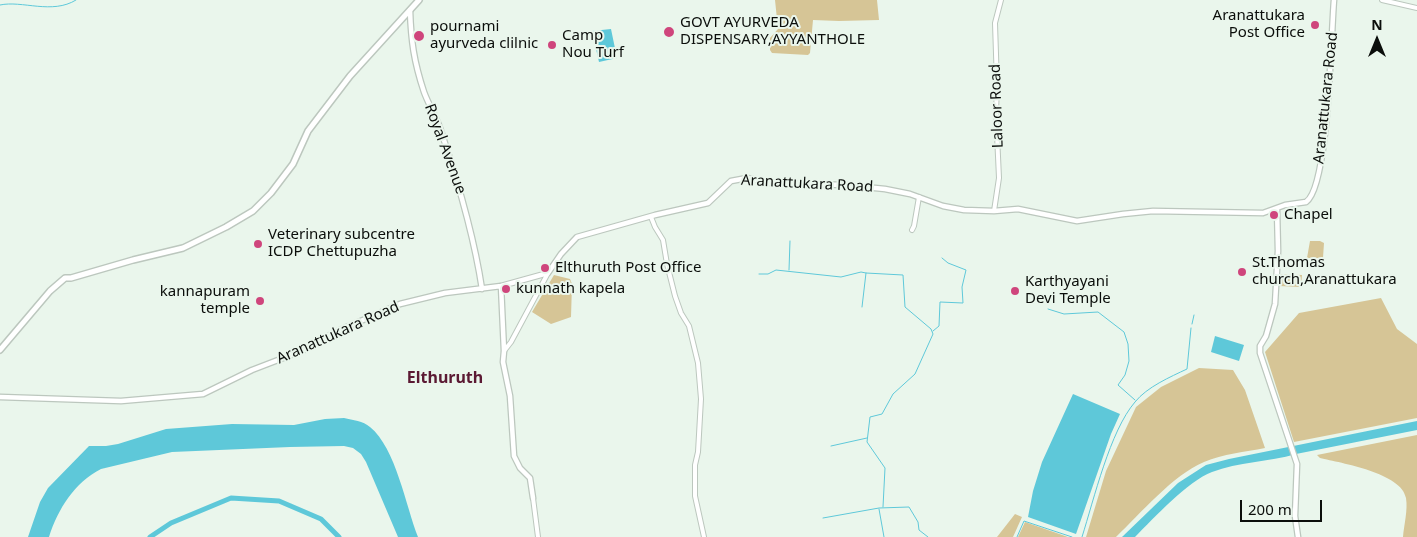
<!DOCTYPE html>
<html>
<head>
<meta charset="utf-8">
<style>
  body { margin:0 }
  #map { position:relative; width:1417px; height:537px; overflow:hidden; background:#eaf6ec; font-family:"Noto Sans",sans-serif }
  canvas { display:block }
  .north { position:absolute; left:1352px; top:15px; width:50px; height:50px; -webkit-text-stroke:4px #eaf6ec; paint-order:stroke; rotate:0deg; font-size:14px; font-weight:700; line-height:20px; text-align:center; color:#0b0e0b }
  .north::after { content:''; display:block; margin:auto; width:18px; height:22px; background:#0b0e0b; clip-path:polygon(50% 0,100% 100%,50% 72%,0 100%) }
  .scale { position:absolute; left:1240px; top:500px; width:82px; height:22px; box-sizing:border-box; border:2px solid #0b0e0b; border-top:0; padding-left:6px; font-size:15px; line-height:18px; white-space:nowrap; color:#0b0e0b; -webkit-text-stroke:4px #eaf6ec; paint-order:stroke }
</style>
</head>
<body>
<div id="map">
<canvas width="1417" height="537"></canvas>
<div class="north">N</div>
<div class="scale">200 m</div>
</div>
<script>
const ctx = document.querySelector('canvas').getContext('2d');
ctx.lineJoin = 'round';
function fillPath(path, color) { ctx.fillStyle = color; ctx.fill(path, 'evenodd'); }
function trace(path, color, width, dash) { ctx.strokeStyle = color; ctx.lineWidth = width; ctx.lineCap = dash ? 'butt' : 'round'; ctx.setLineDash(dash || []); ctx.stroke(path); }
function label(font, color, halo, rows, align = 'center') {
  ctx.font = font + ' "Noto Sans",sans-serif'; ctx.lineWidth = 4; ctx.setLineDash([]); ctx.textBaseline = 'middle'; ctx.strokeStyle = halo; ctx.fillStyle = color; for (const [text, x, y, turn = 0] of rows) {
    ctx.save(); ctx.translate(x, y); ctx.rotate((+turn || 0) * Math.PI / 180); ctx.textAlign = isNaN(turn) ? turn : align; if (halo) ctx.strokeText(text, 0, 0); ctx.fillText(text, 0, 0); ctx.restore();
  }
}
const green = new Path2D(`
  M775,0H877L879,20L839,21L813,20L810,53L808,55L772,53L770,50V38L778,29Z
  M1310,241H1320L1324,243L1323,258H1307Z
  M1279,274L1302,275L1301,287L1279,286Z
  M554,275L570,279L572,284L571,317L551,324L532,312Z
  M1381,298L1397,329L1417,344V418L1294,442L1265,352L1299,313Z
  M1199,368L1233,370L1245,390L1265,448C1245,452 1223,454 1204,462C1173,475 1141,513 1116,537H1086L1106,471L1136,407L1161,387Z
  M1417,435V537H1403C1404,525 1408,510 1406,498C1402,473 1341,463 1320,458L1317,455Z
  M1015,514L1022,517L1013,537H997Z
  M1025,522L1068,537H1018Z`);
const water = new Path2D(`
  M611,29L617,58L599,62L592,31Z
  M1215,336L1244,345L1239,361L1211,352Z
  M1073,394L1120,414L1111,434L1076,534L1028,517L1033,491L1042,462Z
  M344,418C353,420 363,421 370,427C396,448 406,507 418,537H398L366,462L361,454L353,448L344,446L290,447L172,452L101,469C74,483 58,509 49,537H28L40,502L48,488L89,446H106L118,444L166,429L232,424L294,425L325,419Z
  M1417,421V430L1296,454C1269,462 1238,462 1212,472C1188,481 1154,518 1135,537H1122L1178,483L1206,465L1229,459Z`);
const stream = new Path2D(`
  M0,5C22,0 52,15 76,0
  M789,270L790,241
  M759,274H768L776,270L841,277L861,272L866,273L903,275L905,307L931,329L933,334L915,374L893,394L882,414L870,417L867,442L885,468L883,507
  M862,307L866,273
  M1048,309L1064,314L1098,312L1124,332L1128,344L1129,361L1125,375L1118,385L1135,400
  M1192,324L1194,315
  M933,331L939,326L940,302L963,303L962,287L966,270L948,263L942,258
  M831,446L867,438
  M879,509L884,537
  M823,518L879,508L909,507L918,522L919,530L928,537
  M1017,537L1024,521L1072,537
  M1082,537C1094,499 1110,431 1135,402C1147,387 1170,377 1187,369L1191,328`);
const river = new Path2D(`
  M150,537L171,523L231,498L279,501L321,519L339,537`);
const tertiary = new Path2D(`
  M1382,0L1417,8
  M994,211L999,178L996,113L997,85L995,23L1001,0
  M651,217L655,227L663,240L667,264L675,296L681,313L689,326L698,363L701,399L698,452L695,465V496L704,537
  M912,230L914,226L919,197
  M504,351L511,342L548,273
  M533,498L538,537`);
const secondary = new Path2D(`
  M410,10C411,41 414,62 424,92C429,106 438,119 442,134C459,185 474,236 482,289
  M1277,209L1278,251L1275,304L1266,336L1260,346V353L1297,464L1295,516L1298,537
  M501,286L504,351L503,362L510,396L514,456L520,468L530,478L533,498
  M0,397L121,401L203,394L252,370L304,350L333,333L400,304L445,293L501,286L548,273L561,254L577,237L655,215L708,203L731,181L747,178L770,183L845,185L885,189L910,194L943,206L964,210L994,211L1018,209L1077,221L1123,214L1153,211L1263,213L1285,205L1306,202C1329,187 1331,33 1334,0`);
const primary = new Path2D(`
  M0,350L50,291L65,278H71L133,260L183,248L226,227L253,211L271,193L293,164L308,131L350,76L419,0`);
const markers = [
  [1315,25,5,"#cf457c"],
  [669,32,6,"#cf457c"],
  [419,36,6,"#cf457c"],
  [552,45,5,"#cf457c"],
  [1274,215,5,"#cf457c"],
  [258,244,5,"#cf457c"],
  [545,268,5,"#cf457c"],
  [1242,272,5,"#cf457c"],
  [506,289,5,"#cf457c"],
  [1015,291,5,"#cf457c"],
  [260,301,5,"#cf457c"]
];
const poiNames = [
  ["Aranattukara",1305,16,"right"],
  ["Post Office",1305,33,"right"],
  ["GOVT AYURVEDA",680,23],
  ["DISPENSARY,AYYANTHOLE",680,40],
  ["pournami",430,27],
  ["ayurveda clilnic",430,44],
  ["Camp",562,36],
  ["Nou Turf",562,53],
  ["Chapel",1284,215],
  ["Veterinary subcentre",268,235],
  ["ICDP Chettupuzha",268,252],
  ["St.Thomas",1252,263],
  ["church,Aranattukara",1252,280],
  ["Elthuruth Post Office",555,268],
  ["Karthyayani",1025,282],
  ["Devi Temple",1025,299],
  ["kunnath kapela",516,289],
  ["kannapuram",250,292,"right"],
  ["temple",250,309,"right"]
];
const streetNames = [
  ["Aranattukara Road",1326,98,-84],
  ["Laloor Road",997,106,-92],
  ["Royal Avenue",445,149,70],
  ["Aranattukara Road",807,184,3],
  ["Aranattukara Road",338,333,-24]
];
const neighbourhoodNames = [
  ["Elthuruth",445,378]
];
fillPath(green, '#d6c596');
fillPath(water, '#5ec8d9');
trace(stream, '#5ec8d9', 1);
trace(river, '#5ec8d9', 5);
trace(tertiary, '#bcc7be', 6);
trace(secondary, '#bcc7be', 7);
trace(primary, '#bcc7be', 8);
trace(tertiary, '#fff', 4);
trace(secondary, '#fff', 4.5);
trace(primary, '#fff', 5);
for (const [x, y, r, color] of markers) { const dot = new Path2D(); dot.arc(x, y, r, 0, 2 * Math.PI); ctx.fillStyle = color; ctx.fill(dot); trace(dot, '#eaf6ec', 2); }
label('15px', '#0b0e0b', '#eaf6ec', poiNames, 'left');
label('15px', '#0b0e0b', '#eaf6ec', streetNames);
label('bold 16px', '#5b1933', '#eaf6ec', neighbourhoodNames);
</script>
</body>
</html>
